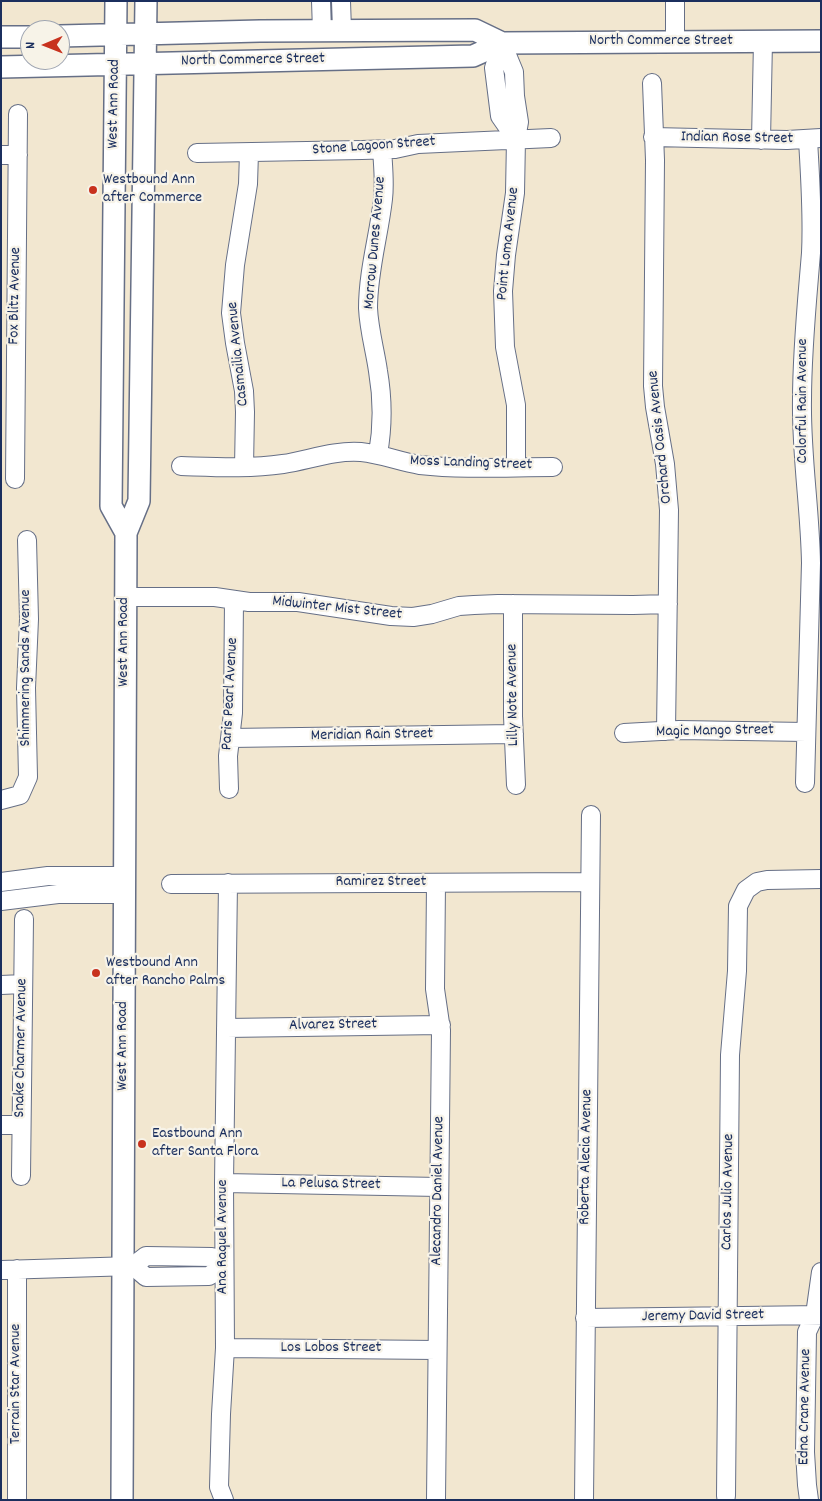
<!DOCTYPE html>
<html>
<head>
<meta charset="utf-8">
<style>
  body { margin:0 }
  #map { position:relative; width:822px; height:1501px; overflow:hidden; background:#f2e7d0; font-family:Dekko,sans-serif }
  canvas { display:block }
  .frame { position:absolute; inset:0; border:2px solid #1b2f5e; pointer-events:none }
  .north { position:absolute; left:20px; top:20px; width:50px; height:50px; box-sizing:border-box; background:#f7f3e8; border:1px solid #9fa5b1; border-radius:50%; rotate:269deg; font-size:14px; font-weight:700; line-height:20px; text-align:center; color:#1b2f5e }
  .north::after { content:''; display:block; margin:auto; width:18px; height:22px; background:#c8321e; clip-path:polygon(50% 0,100% 100%,50% 72%,0 100%) }
</style>
</head>
<body>
<div id="map">
<canvas width="822" height="1501"></canvas>
<div class="frame"></div>
<div class="north">N</div>
</div>
<script>
const ctx = document.querySelector('canvas').getContext('2d');
ctx.lineJoin = 'round';
function trace(path, color, width, dash) { ctx.strokeStyle = color; ctx.lineWidth = width; ctx.lineCap = dash ? 'butt' : 'round'; ctx.setLineDash(dash || []); ctx.stroke(path); }
function label(font, color, halo, rows, align = 'center') {
  ctx.font = font + ' Dekko,sans-serif'; ctx.lineWidth = 4.5; ctx.setLineDash([]); ctx.textBaseline = 'middle'; ctx.strokeStyle = halo; ctx.fillStyle = color; for (const [text, x, y, turn = 0] of rows) {
    ctx.save(); ctx.translate(x, y); ctx.rotate((+turn || 0) * Math.PI / 180); ctx.textAlign = isNaN(turn) ? turn : align; if (halo) ctx.strokeText(text, 0, 0); ctx.fillText(text, 0, 0); ctx.restore();
  }
}
const minor = new Path2D(`
  M321,1L322,31
  M341,1L342,30
  M675,42V1
  M502,43L514,72L515,96L519,122L516,139L500,116L494,68Z
  M652,83L655,160L653,386L655,407L665,464L669,510L666,731
  M653,137L787,140L821,138
  M761,140L763,41
  M197,153L362,150L395,149L418,144L551,138
  M1,155H18
  M378,454C383,426 383,400 378,371C375,350 369,330 368,308C368,271 379,235 383,199C385,183 383,166 382,149
  M181,466C215,467 249,469 283,464C309,460 334,450 361,452C382,454 400,462 420,465C464,470 509,467 553,467
  M244,467L245,412L244,391L235,343L231,313L235,265L248,184L249,153
  M516,467V405L505,347L503,291L506,255L515,193L516,139
  M15,479L18,114
  M125,597H215L249,602H298L391,616L413,617L432,614L459,606L474,605L498,604L633,605L668,604
  M513,604V716L516,785
  M624,733L679,730L806,732
  M230,738L514,734
  M805,783L811,563C810,508 801,454 802,400C802,350 807,302 811,253C813,215 810,177 808,139
  M229,789L228,756L233,713L234,600
  M1,800L20,795L28,777L26,688L29,619L27,540
  M1,882L48,876H124
  M171,884L590,882
  M1,901L58,894H124
  M1,985L23,984
  M226,1028L441,1025
  M1,1125H21
  M21,1176L24,919
  M224,1183L439,1187
  M1,1270L133,1266L146,1277L209,1276L224,1265L212,1257L146,1256L133,1266
  M585,1318L821,1315
  M225,1348L437,1350
  M726,1496L730,1055L737,971L738,906L746,890L757,882L767,880L821,879
  M584,1499L591,815
  M17,1500V1269
  M224,1500L219,1487L221,1414L225,1348L224,1183L228,883
  M436,1500L441,1030L435,989L436,883
  M809,1500L807,1485L805,1452L807,1332L815,1315L821,1272`);
const major = new Path2D(`
  M116,1L111,506L126,533
  M60,36L260,31L475,30L502,43
  M1,37H30
  M1,67L473,56L502,43L821,41
  M122,1500L126,533L139,501L146,1`);
const markers = [
  [93,190,5,"#c8321e"],
  [96,973,5,"#c8321e"],
  [142,1144,5,"#c8321e"]
];
const streetNames = [
  ["North Commerce Street",661,42],
  ["North Commerce Street",253,61,-1],
  ["West Ann Road",115,104,-89],
  ["Indian Rose Street",737,139,1],
  ["Stone Lagoon Street",374,147,-4],
  ["Morrow Dunes Avenue",376,243,-85],
  ["Point Loma Avenue",509,244,-84],
  ["Fox Blitz Avenue",16,296,-89],
  ["Casmailia Avenue",239,354,-96],
  ["Colorful Rain Avenue",804,401,-90],
  ["Orchard Oasis Avenue",661,437,-96],
  ["Moss Landing Street",471,464,2],
  ["Midwinter Mist Street",337,609,6],
  ["West Ann Road",125,642,-90],
  ["Shimmering Sands Avenue",27,668,-90],
  ["Paris Pearl Avenue",231,694,-87],
  ["Lilly Note Avenue",514,695,-91],
  ["Magic Mango Street",715,732,-1],
  ["Meridian Rain Street",372,736,-1],
  ["Ramirez Street",381,883],
  ["Alvarez Street",333,1026,-1],
  ["West Ann Road",124,1046,-90],
  ["Snake Charmer Avenue",22,1048,-89],
  ["Roberta Alecia Avenue",587,1157,-89],
  ["La Pelusa Street",331,1185,1],
  ["Alecandro Daniel Avenue",439,1191,-89],
  ["Carlos Julio Avenue",729,1192,-89],
  ["Ana Raquel Avenue",224,1237,-90],
  ["Jeremy David Street",703,1317,-1],
  ["Los Lobos Street",331,1349],
  ["Terrain Star Avenue",17,1384,-90],
  ["Edna Crane Avenue",806,1407,-89]
];
const poiNames = [
  ["Westbound Ann",103,181],
  ["after Commerce",103,199],
  ["Westbound Ann",106,964],
  ["after Rancho Palms",106,982],
  ["Eastbound Ann",152,1135],
  ["after Santa Flora",152,1153]
];
trace(minor, '#666f86', 20);
trace(major, '#666f86', 24);
trace(minor, '#fff', 18);
trace(major, '#fff', 21);
for (const [x, y, r, color] of markers) { const dot = new Path2D(); dot.arc(x, y, r, 0, 2 * Math.PI); ctx.fillStyle = color; ctx.fill(dot); trace(dot, '#f7f3e8', 2); }
label('16px', '#1b2f5e', '#f7f3e8', streetNames);
label('16px', '#1b2f5e', '#f7f3e8', poiNames, 'left');
</script>
</body>
</html>
